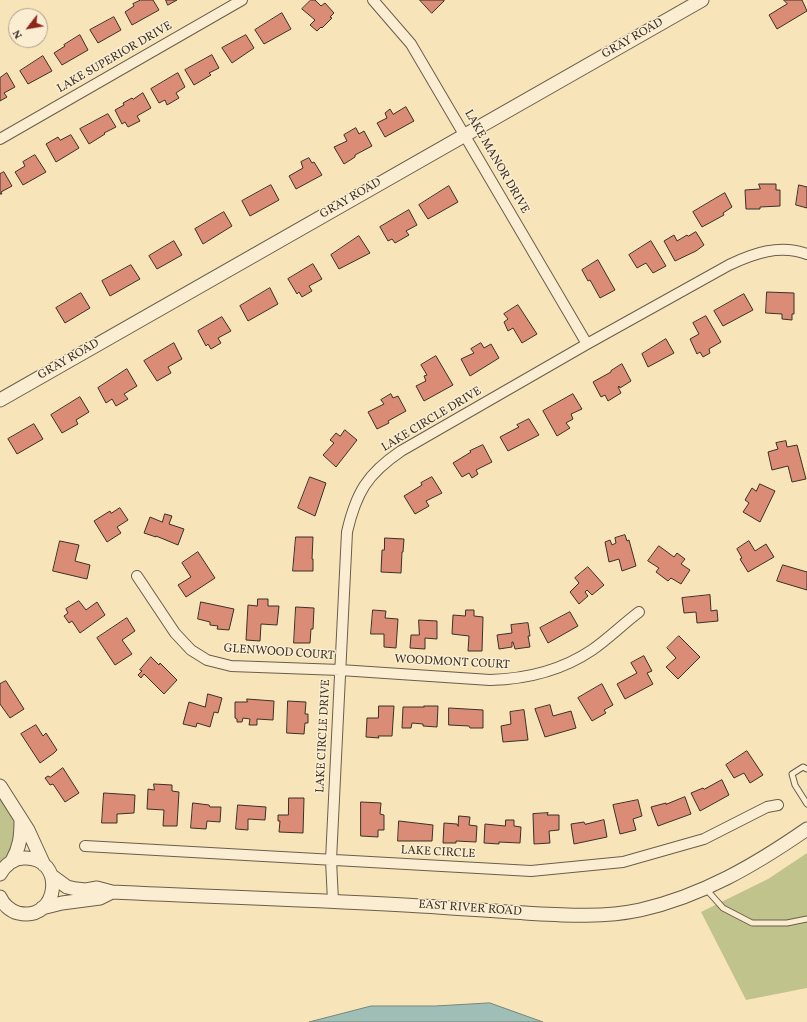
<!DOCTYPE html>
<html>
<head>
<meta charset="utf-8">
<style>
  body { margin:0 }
  #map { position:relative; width:807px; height:1022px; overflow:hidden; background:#f8e4b9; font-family:Vollkorn,serif }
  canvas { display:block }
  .north { position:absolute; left:8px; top:8px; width:40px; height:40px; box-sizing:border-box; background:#faedd2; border:1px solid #aea28d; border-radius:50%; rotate:239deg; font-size:11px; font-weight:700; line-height:16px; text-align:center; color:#3b3126 }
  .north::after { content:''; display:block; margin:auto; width:14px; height:18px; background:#8f2418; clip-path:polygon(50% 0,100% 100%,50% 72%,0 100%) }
</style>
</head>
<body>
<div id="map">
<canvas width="807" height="1022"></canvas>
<div class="north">N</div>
</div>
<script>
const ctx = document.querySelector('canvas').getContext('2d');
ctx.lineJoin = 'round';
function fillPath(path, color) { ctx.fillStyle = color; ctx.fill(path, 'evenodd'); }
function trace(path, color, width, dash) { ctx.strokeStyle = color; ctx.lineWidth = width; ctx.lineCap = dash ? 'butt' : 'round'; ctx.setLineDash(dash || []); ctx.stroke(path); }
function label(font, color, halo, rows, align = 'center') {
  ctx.font = font + ' Vollkorn,serif'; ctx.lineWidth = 3; ctx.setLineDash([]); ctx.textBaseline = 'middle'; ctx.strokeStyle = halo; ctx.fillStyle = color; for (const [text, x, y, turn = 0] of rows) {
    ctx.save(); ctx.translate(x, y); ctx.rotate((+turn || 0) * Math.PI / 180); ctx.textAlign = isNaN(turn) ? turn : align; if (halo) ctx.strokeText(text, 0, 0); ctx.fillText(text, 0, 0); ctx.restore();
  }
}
const green = new Path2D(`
  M0,786L11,802L14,823L13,842L10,853L0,865Z
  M807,853V988L746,1000L701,912L768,879Z`);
const water = new Path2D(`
  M490,1003L543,1022H309L371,1006H435Z`);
const building = new Path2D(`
  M141,0H153L159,10L132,25L125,12L134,6L133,4Z
  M166,0H177L168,5Z
  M311,0H315L321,6L325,3L334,13L330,17L332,18L322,28L321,27L317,31L310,25L315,20L302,9Z
  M420,0H444V1L432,13Z
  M784,0H802L807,11L777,29L769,15L787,4Z
  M282,13L291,29L264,44L255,30Z
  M114,17L121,30L98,43L90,30Z
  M80,35L88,50L62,65L54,53L65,46L64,45Z
  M246,35L254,48L232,63L222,48Z
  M212,55L219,68L209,73L211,75L194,85L185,70Z
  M43,56L52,71L28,84L20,71Z
  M7,73L15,87L4,93L7,97L0,101V78Z
  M178,73L185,87L176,93L179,98L167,105L165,100L159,103L151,89Z
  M143,93L151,108L137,116L140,121L128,127L125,122L122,124L115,110L124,105L123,103L132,98L133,99Z
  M406,107L414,121L385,137L377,123L387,118L385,113L390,109L393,114Z
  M108,114L116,127L104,133L105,134L89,144L80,129Z
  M356,128L359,134L364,131L372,146L355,155V157L344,164L334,147L347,141L344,135Z
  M71,135L79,148L56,162L46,144L58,137L60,140Z
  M35,155L46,172L23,185L15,172L25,166L23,162Z
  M309,158L312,163L314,162L322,175L296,189L289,176L303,168L301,162Z
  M4,172L12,186L1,192L2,194H0V174Z
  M759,184H776V190H780V206L760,207V209H746L745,190L760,189Z
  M271,185L279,200L250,216L242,201Z
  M799,185L807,187V208L796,205Z
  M449,186L458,202L428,219L419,205Z
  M725,193L732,207L723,213L724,215L702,227L693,212Z
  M409,210L417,225L406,231L409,235L395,243L392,239L388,241L380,227Z
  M224,212L232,226L203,244L195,229Z
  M696,232L704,245L696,251L675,261L664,241L674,235L677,241L687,235L688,236Z
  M359,236L370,253L339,269L331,255Z
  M174,241L182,255L157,269L149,256Z
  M651,241L666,266L653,273L646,263L637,268L629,255Z
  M598,260L615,290L600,298L590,280L588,281L582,270Z
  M313,264L322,279L309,286L312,291L302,297L299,292L297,294L288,279Z
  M131,265L140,279L110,296L102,281Z
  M270,288L278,304L248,321L240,306Z
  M767,292L794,293V314H792V320L782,319V314L766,313Z
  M81,293L90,308L65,323L56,308Z
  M744,294L753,310L723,326L714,311Z
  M518,305L537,334L522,343L513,328L508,331L504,322L508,319L504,314Z
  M706,316L721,342L709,349L710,353L703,357L700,352L697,354L690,339L699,334L693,323Z
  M222,317L231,331L218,338L221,343L211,349L208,344L206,346L198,331Z
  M666,339L674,353L648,367L642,354Z
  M174,343L182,359L168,367L171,373L157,381L144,361Z
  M481,343L484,348L491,344L499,358L470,376L461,359L474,353L471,349Z
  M436,356L453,385L424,401L416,386L426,381L424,376L427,375L421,365Z
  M622,364L631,381L620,388L619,386L618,387L621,393L608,401L605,395L601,397L593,382L611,372V371Z
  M127,369L137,386L124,394L128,399L116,406L112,399L106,403L98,388Z
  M391,394L393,398L398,396L406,411L388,421L389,423L377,429L368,412L384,404L381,400Z
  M573,394L582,409L571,414L573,419L566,423L570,428L557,436L543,411Z
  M80,397L89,412L76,420L78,424L62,433L51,415Z
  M529,419L539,435L508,451L500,437L519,427L517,425Z
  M34,424L43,439L17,454L8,439Z
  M345,430L357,440L336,467L323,455L334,443L330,440L336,433L340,436Z
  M786,441L787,447L797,445L806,479L792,482L788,466L772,470L768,452L778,449L776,443Z
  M483,445L492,462L476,470L478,474L472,478L469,473L462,477L453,463L471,452L470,451Z
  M310,477L326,483L315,516L298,508Z
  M432,477L442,493L426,501L429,506L415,514L404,496L422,485L421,483Z
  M760,484L775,491L760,522L743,512L749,503L745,500L752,488L756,491Z
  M120,508L128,520L117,527L121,533L107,542L94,521L110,511L111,513Z
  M165,514L172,516L169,524L184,529L178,545L156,536V537L144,533L150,517L162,522Z
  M625,535L627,541L629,540L636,566L622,571L619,559L609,562L605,542L610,540L612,545L616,543L615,538Z
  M296,537H313L312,559H313V571H293Z
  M385,538L404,539L403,552H402L401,573L381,572L382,550H384Z
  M60,541L79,545L75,561L90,565L87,579L53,571Z
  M749,541L755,551L766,544L774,557L748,572L740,559L742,558L737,549Z
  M659,546L674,557L677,553L685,559L681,564L690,570L681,584L671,578L668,581L656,572L659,568L648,561Z
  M198,552L215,578L186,597L178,585L191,577L182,563Z
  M783,565L807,572V590L777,581Z
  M588,567L604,585L592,595L587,590L585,592L588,596L579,604L570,592L579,583L575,578Z
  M710,595L711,611L717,610L718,621L697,623L696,612L684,613L682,598Z
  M258,599H268V606H279L277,625L261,624L260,641L246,640L248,605L257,606Z
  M79,601L86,610L97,602L105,615L80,633L72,621L69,623L64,616L68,613L66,609Z
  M201,602L234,609L229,630L217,629L218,626L210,625V622L198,619Z
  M296,607L314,608L313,629H311L310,643H294Z
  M373,610L386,611L385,618L398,619L396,648L384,647V634H371Z
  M466,610H474V616L483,617L482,651H468L469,636L452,634L453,615L465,616Z
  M570,612L578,626L548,643L540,628Z
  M127,618L135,631L122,640L132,654L115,665L97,638Z
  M419,620L437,621V639L425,638V649L410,648L411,635H419Z
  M528,623L530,636H528L530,647L515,649L513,642H512V647L499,649L497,635L512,633L511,625Z
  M679,636L700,657L678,679L666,667L676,658L667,648Z
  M644,656L652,671L647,673L653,684L625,699L617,684L637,673L631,663Z
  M151,657L159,665L160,663L177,680L164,694L144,674L141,678L138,675L142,671L140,670Z
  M6,681L24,709L10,718L0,704V684Z
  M602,684L613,705L604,710L606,713L592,721L578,698Z
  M208,694L222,698L218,713L214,712L210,727L197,723L196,727L183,724L189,702L205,707Z
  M247,699L274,701L273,720L257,719V725H249L250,719L243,718L242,722H237V719L235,718V702H247Z
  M288,701L306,702L305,714H308V723H305L304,734L287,733Z
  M550,705L553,716L571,711L576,728L545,737L535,709Z
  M379,706H394L392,736H378L379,738L366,737L367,718H378Z
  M424,706H438L437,727L423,726V724L412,723L411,728H402L403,707H424Z
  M449,708L483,710V728H470L469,726L449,725Z
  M524,710L528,740L503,742L501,726L511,724L510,712Z
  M36,725L43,736L46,733L57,750L54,753L40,763L21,734Z
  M747,751L763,775L750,783L744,773L734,778L726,765Z
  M63,768L79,793L65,802L53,784L50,785L45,778L48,776L50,777Z
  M722,780L729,795L700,811L691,793L703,788L704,789Z
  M154,784L172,785V791L179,792L177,826H163L164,810L147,809L148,789L154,790Z
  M104,793L135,795L134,813L117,814V823H102Z
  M685,797L691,814L658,826L651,807L666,803V804Z
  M289,798H304L303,833L279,832L280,821H278V815H288Z
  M638,800L642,816L633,819L636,830L620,834L613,805Z
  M361,802L381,803L380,814L384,815V830H378V837L361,836Z
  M193,803L209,805L210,807H221L220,822L207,821L206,829L191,828Z
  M238,805L266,807L265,820L248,819V830L236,829Z
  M548,813L547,815H559V830L549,831L550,843L534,844L533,814Z
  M459,816L470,817L469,825L477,826L476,842L456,841V843H443L444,823L457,824L458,826Z
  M506,820H514V826L521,827L520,843L499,842V844L484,843L485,824L505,826Z
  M604,820L607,837L574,844L571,824L584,822L585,824Z
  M399,821L433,825L432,841H398Z`);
const service = new Path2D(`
  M807,769L803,767L792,774L795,785L807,804
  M706,889L723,908L752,923H787L807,919`);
const minor = new Path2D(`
  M373,0L411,44L587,344
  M0,139L242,0
  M137,576L175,633L191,650L207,660L231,666L340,670L490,680C527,679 561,671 592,650C608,639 623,624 639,612
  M85,846L531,871L623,862L704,839L767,807L778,805
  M333,901L331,860L347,532C356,493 367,474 401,451L587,344L729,265C754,253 780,244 807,254`);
const tertiary = new Path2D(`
  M0,400L702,0
  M0,786L28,830L44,865
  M12,861C20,847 21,836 21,820
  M0,874C5,865 14,858 24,858C66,856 60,923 18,913C10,911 3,904 0,897
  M52,876L67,887L76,889L86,890L97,888L112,892C215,897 318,900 421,906C456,908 491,911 525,913C562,915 603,918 640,910C702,896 755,865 807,829
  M42,908L62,903L100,898L112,892`);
const streetNames = [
  ["GRAY ROAD",633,39,-30],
  ["LAKE SUPERIOR DRIVE",115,58,-30],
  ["LAKE MANOR DRIVE",496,162,60],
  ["GRAY ROAD",351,199,-30],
  ["GRAY ROAD",69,360,-30],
  ["LAKE CIRCLE DRIVE",432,420,-31],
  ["GLENWOOD COURT",279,653,4],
  ["WOODMONT COURT",452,663,3],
  ["LAKE CIRCLE DRIVE",324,736,-87],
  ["LAKE CIRCLE",438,853,3],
  ["EAST RIVER ROAD",470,909,4]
];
fillPath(green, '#c1c38c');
fillPath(water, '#9fbeb5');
trace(water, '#77867c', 1);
fillPath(building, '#da8c77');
trace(building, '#3b3126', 1);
trace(service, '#6a5e4b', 7);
trace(minor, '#6a5e4b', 12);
trace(tertiary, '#6a5e4b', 15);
trace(service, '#faedd2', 5);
trace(minor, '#faedd2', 10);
trace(tertiary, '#faedd2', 13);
label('12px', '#3b3126', '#faedd2', streetNames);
</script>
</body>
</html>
